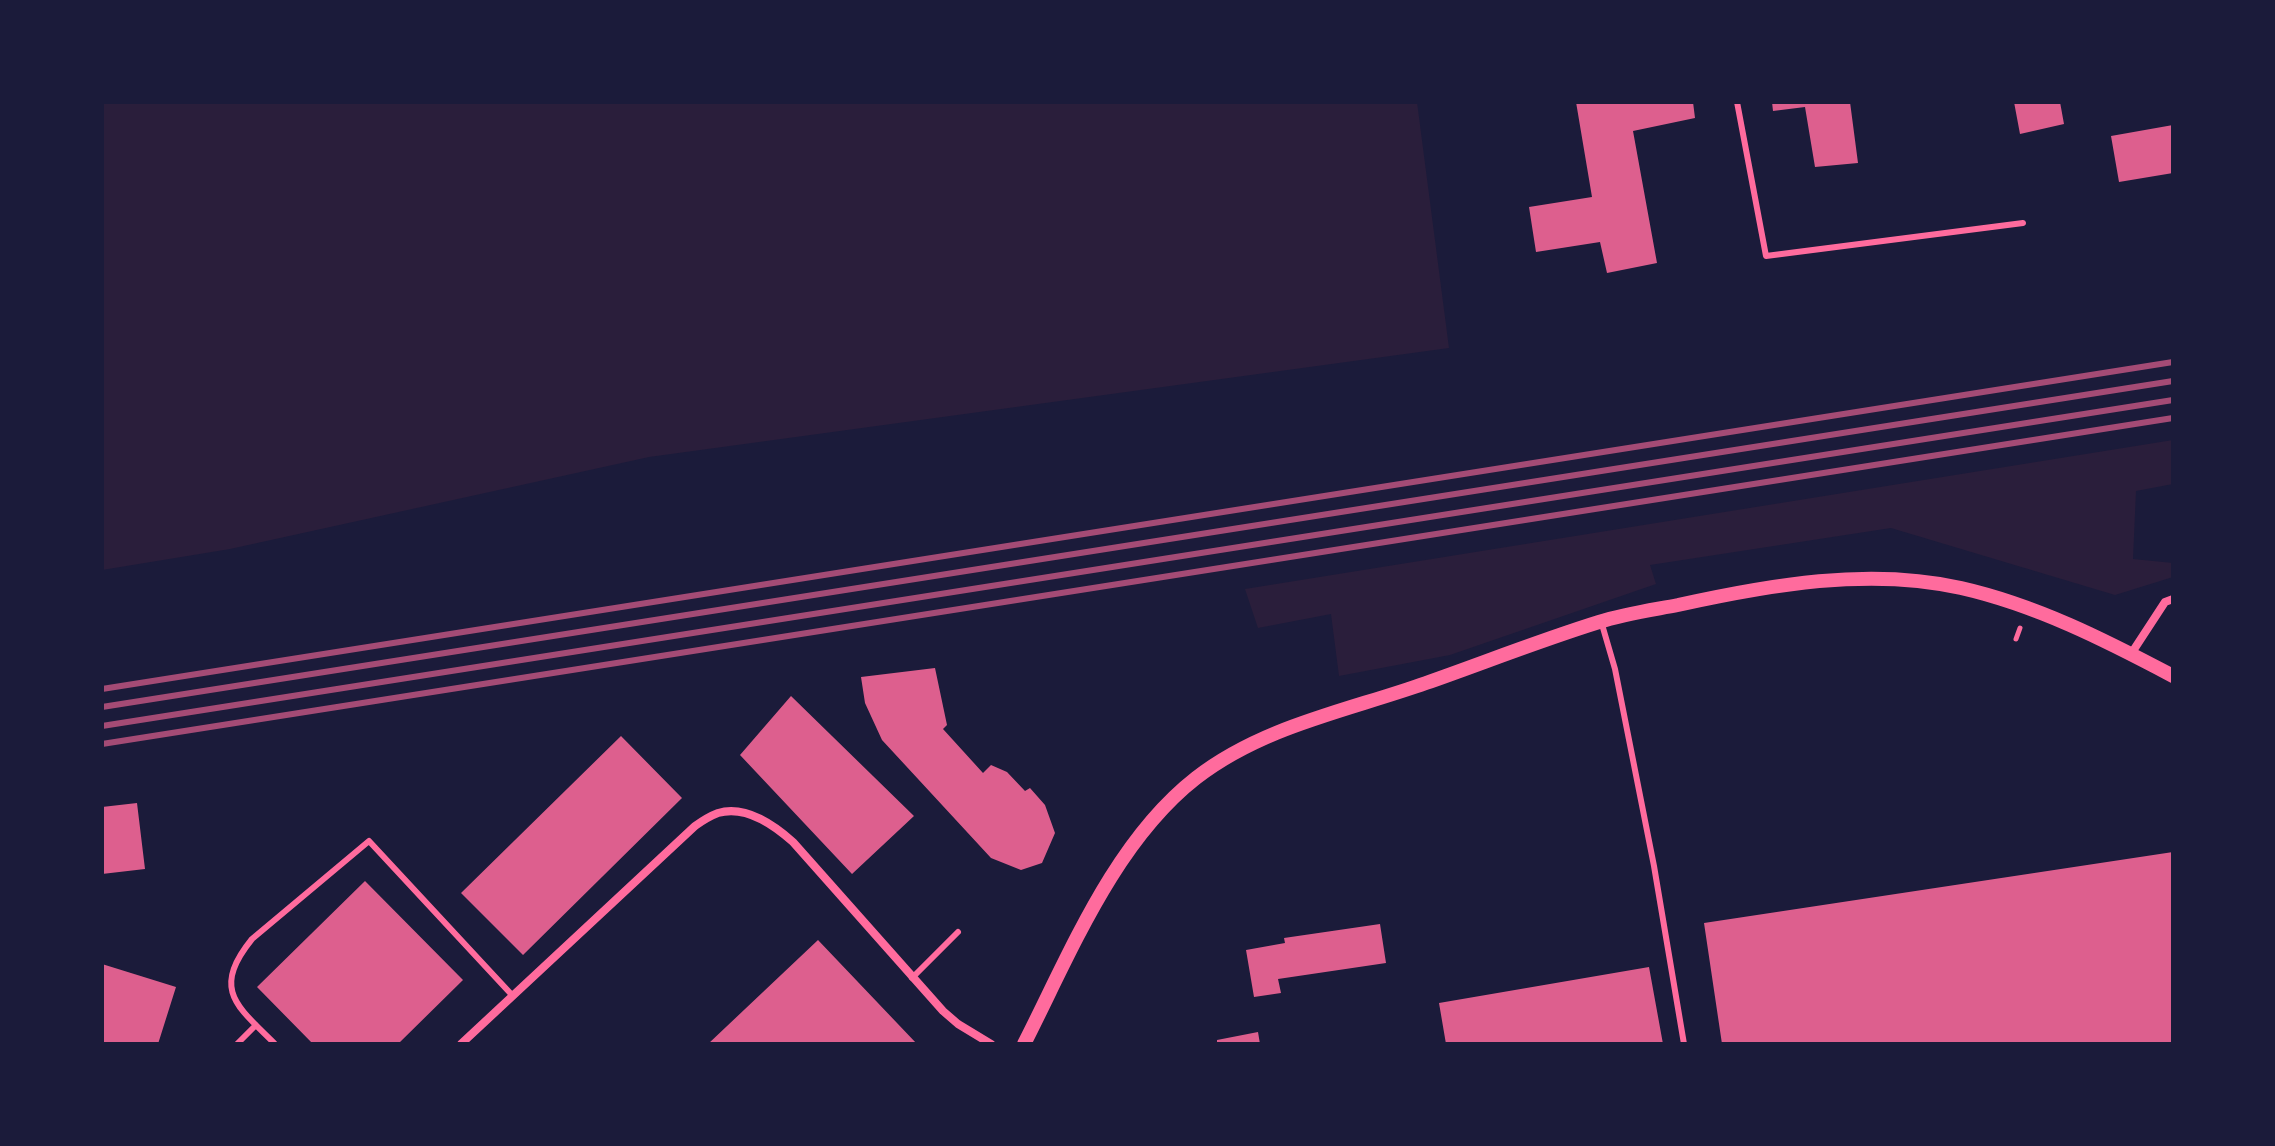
<!DOCTYPE html>
<html>
<head>
<meta charset="utf-8">
<style>
  body { margin:0 }
  #map { position:relative; width:2275px; height:1146px; overflow:hidden; background:#1b1b3a; font-family:"Asap Condensed",sans-serif }
  canvas { display:block }
  .frame { position:absolute; inset:0; border:104px solid #1b1b3a; pointer-events:none }
</style>
</head>
<body>
<div id="map">
<canvas width="2275" height="1146"></canvas>
<div class="frame"></div>
</div>
<script>
const ctx = document.querySelector('canvas').getContext('2d');
ctx.lineJoin = 'round';
function fillPath(path, color) { ctx.fillStyle = color; ctx.fill(path, 'evenodd'); }
function trace(path, color, width, dash) { ctx.strokeStyle = color; ctx.lineWidth = width; ctx.lineCap = dash ? 'butt' : 'round'; ctx.setLineDash(dash || []); ctx.stroke(path); }
const green = new Path2D(`
  M102,102H1417L1449,348L649,457L230,549L102,570Z
  M2173,440V484L2136,491L2133,559L2173,563V577L2115,595L1891,528L1650,565L1656,584L1450,655L1339,676L1331,614L1258,628L1245,589Z`);
const building = new Path2D(`
  M1576,102H1693L1695,118L1633,131L1657,263L1607,273L1600,242L1536,252L1529,207L1592,197Z
  M1772,102H1850L1858,163L1815,167L1805,107L1773,111Z
  M2014,102H2060L2064,124L2020,134Z
  M2173,125V173L2119,182L2111,136Z
  M935,668L947,725L943,729L983,773L991,765L1007,772L1025,791L1030,788L1045,805L1055,833L1042,863L1021,870L991,858L882,740L865,703L861,677Z
  M791,696L914,816L852,874L740,755Z
  M621,736L682,798L523,955L461,893Z
  M137,803L145,869L102,874V807Z
  M2173,852V1044H1722L1704,923Z
  M365,881L463,980L398,1044H313L257,987Z
  M1380,924L1386,963L1278,979L1281,993L1254,997L1246,950L1285,943L1284,938Z
  M818,940L917,1044H708Z
  M102,964L176,987L158,1044H102Z
  M1649,967L1663,1044H1446L1439,1003Z
  M1258,1032L1260,1044H1217V1040Z`);
const path = new Path2D(`
  M2016,639L2020,628`);
const service = new Path2D(`
  M1737,102L1766,256L2023,223
  M1601,621L1615,669L1654,866L1684,1044
  M912,978L958,932
  M237,1044L256,1025
  M275,1044C237,1006 211,990 252,939L369,841L512,995`);
const minor = new Path2D(`
  M2131,654L2165,602L2173,599
  M461,1044L695,826C702,821 710,816 718,813C745,805 774,825 793,842L943,1011L958,1024L991,1044`);
const tertiary = new Path2D(`
  M1024,1044C1070,954 1114,842 1196,778C1263,726 1347,711 1426,683C1483,663 1541,640 1599,622C1624,614 1652,610 1678,605C1769,585 1869,567 1961,588C2036,605 2105,640 2173,676`);
const rail = new Path2D(`
  M102,689L2173,362
  M102,707L2173,381
  M102,726L2173,400
  M102,744L2173,418`);
fillPath(green, '#2a1e3b');
fillPath(building, '#dd5f8e');
trace(path, '#ff6b9d', 5);
trace(service, '#ff6b9d', 6);
trace(minor, '#ff6b9d', 8);
trace(tertiary, '#ff6b9d', 14);
trace(rail, '#a44b75', 6);
</script>
</body>
</html>
